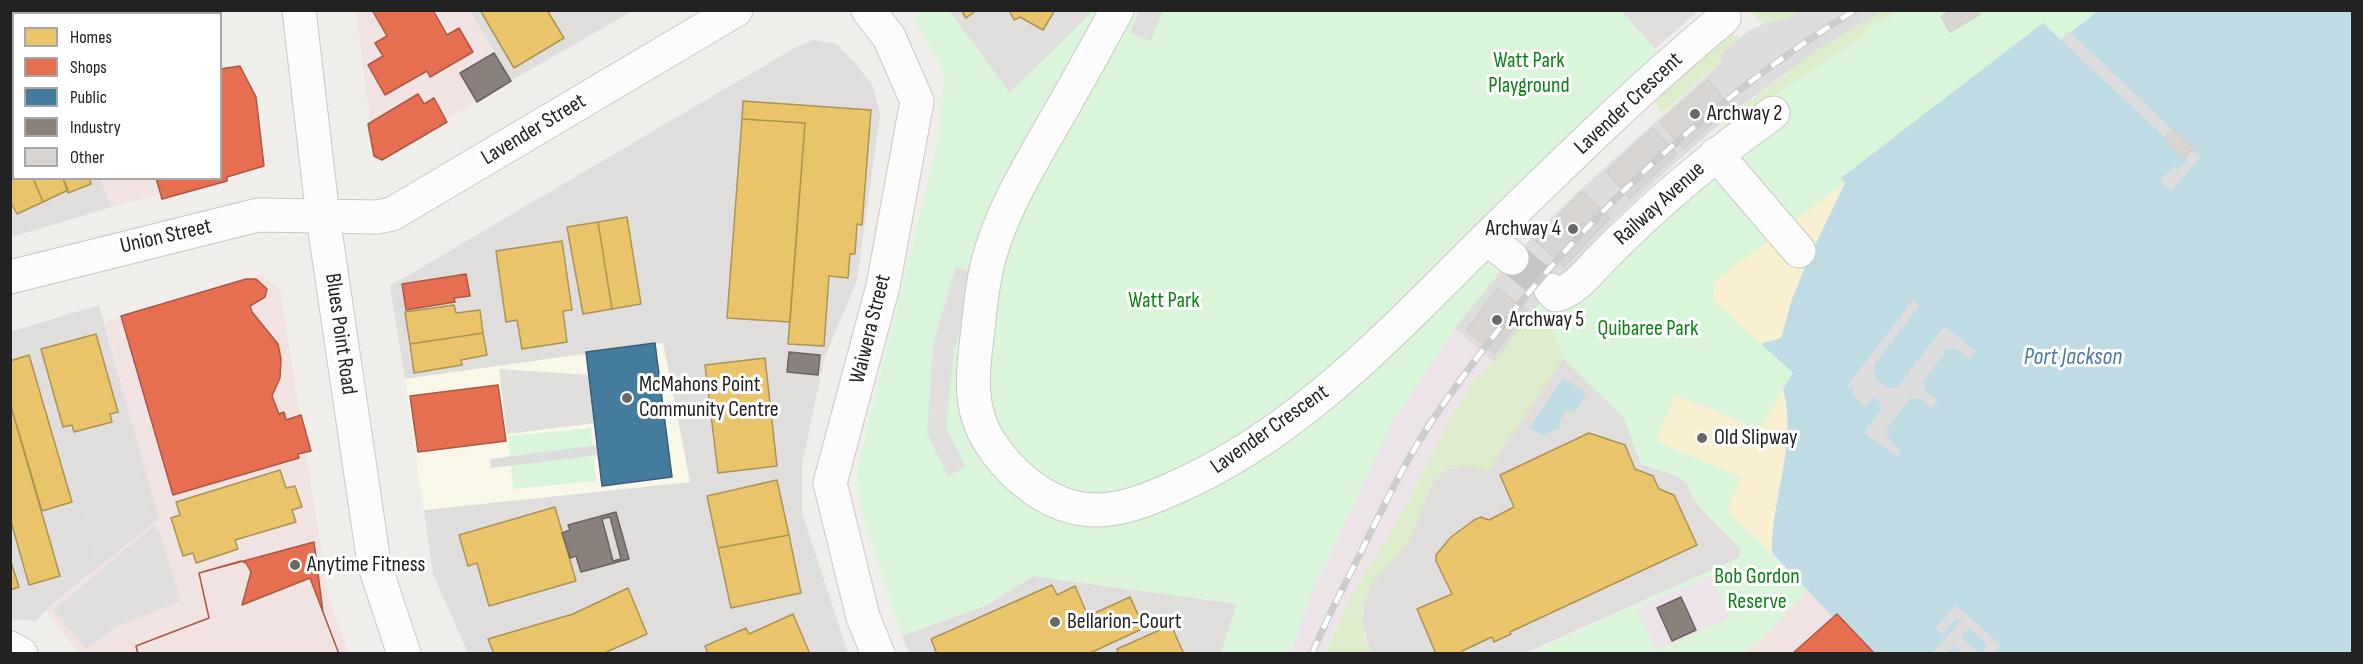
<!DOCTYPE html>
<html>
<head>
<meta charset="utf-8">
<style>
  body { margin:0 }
  #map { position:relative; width:2363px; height:664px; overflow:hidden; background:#f0eeeb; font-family:"Sofia Sans Condensed",sans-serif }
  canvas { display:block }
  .frame { position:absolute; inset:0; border:12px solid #222; pointer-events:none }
  .legend { position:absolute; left:12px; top:12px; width:210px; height:168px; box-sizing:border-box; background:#fff; border:2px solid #a7a7a7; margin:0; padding:8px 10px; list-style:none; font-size:18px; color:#222 }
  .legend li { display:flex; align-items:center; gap:12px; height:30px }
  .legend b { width:30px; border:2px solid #a7a7a7 }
</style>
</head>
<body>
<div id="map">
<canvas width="2363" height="664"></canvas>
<div class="frame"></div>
<ul class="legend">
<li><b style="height:16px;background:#e9c46a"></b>Homes</li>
<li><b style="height:16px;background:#e76f51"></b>Shops</li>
<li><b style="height:16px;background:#457b9d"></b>Public</li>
<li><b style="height:16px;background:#8a817c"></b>Industry</li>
<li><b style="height:16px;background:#d7d4d2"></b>Other</li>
</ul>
</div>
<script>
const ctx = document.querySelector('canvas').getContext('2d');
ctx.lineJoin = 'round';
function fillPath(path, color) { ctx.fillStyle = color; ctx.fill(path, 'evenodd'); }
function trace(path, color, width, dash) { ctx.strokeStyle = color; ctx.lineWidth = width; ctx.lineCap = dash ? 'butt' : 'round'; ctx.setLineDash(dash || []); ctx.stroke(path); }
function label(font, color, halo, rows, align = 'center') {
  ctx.font = font + ' "Sofia Sans Condensed",sans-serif'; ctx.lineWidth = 6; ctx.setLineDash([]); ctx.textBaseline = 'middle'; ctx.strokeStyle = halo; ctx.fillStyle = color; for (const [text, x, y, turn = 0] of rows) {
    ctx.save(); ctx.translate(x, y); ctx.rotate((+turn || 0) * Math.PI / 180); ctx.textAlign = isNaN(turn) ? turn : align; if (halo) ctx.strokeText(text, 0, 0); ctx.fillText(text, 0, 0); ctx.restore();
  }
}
const residential = new Path2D(`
  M11,11H207L209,13L14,14V178L100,179L112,207L11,237Z
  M470,11H632L511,81Z
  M949,11H1093L1010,93Z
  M1621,11H1698L1655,49Z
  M813,40L837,44L855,63L873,86L880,115L857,280L824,359L802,465V513L848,653H468L433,574L424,510L690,482L663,343L405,379L390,286L796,47Z
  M99,305L159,519L52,604L36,621L11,619L10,332Z
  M1563,358L1624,418L1641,464L1680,477L1688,486L1693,500L1741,549L1739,558L1525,653H1371L1362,623L1364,602L1372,584L1413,533L1432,483L1445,470L1465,465L1488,471Z
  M1033,576L1237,604L1221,653H909L902,636L987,605Z`);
const commercial = new Path2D(`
  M356,11H470L511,81L375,161Z
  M100,179H218L112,207Z
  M261,274L280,289L329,598L349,653H78L46,610L159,519L105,322Z
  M1808,591L1833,617L1837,614L1875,653L1737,654L1754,646Z`);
const industrial = new Path2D(`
  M1455,328L1494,362L1475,379L1454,413L1397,522L1350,597L1325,653L1290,654L1314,587L1394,420Z
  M1711,575L1730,618L1656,652L1637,608Z`);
const education = new Path2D(`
  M663,343L690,482L424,510L405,379Z`);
const grass = new Path2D(`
  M1756,11H1800L1789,18L1763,24L1752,13Z
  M1882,11H1896L1894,16L1871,25L1862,38L1728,126L1720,123L1819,49Z
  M1729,33L1740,38L1721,53V62L1662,114L1653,98Z
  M1499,271L1548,319L1563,358L1488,471C1473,467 1458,462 1444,472C1424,486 1424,512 1413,533C1388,579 1342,588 1371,653L1325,654L1350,597L1397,522L1454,413L1475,379L1494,362L1455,328Z`);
const sand = new Path2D(`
  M1845,183L1809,258L1792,299L1781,339L1761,344L1713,300L1714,286L1718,278Z
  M1783,389C1798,442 1771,499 1772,553L1727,511L1741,477L1656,441L1674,395L1760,428Z`);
const park = new Path2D(`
  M924,11H949L1010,93L1093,11H1621L1662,56L1465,241L1498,271L1503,265L1550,303L1764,102L1862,38L1871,25L1894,16L1896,11H2098L2061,40L2043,23L1842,178L1845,183L1718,279L1714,286L1713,300L1793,373L1760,429L1675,395L1656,441L1741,477L1727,511L1808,591L1754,646L1737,653H1530L1739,558L1741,549L1693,500L1688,486L1680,477L1641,464L1624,418L1563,358L1548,319L1499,272L1455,328L1394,420L1314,587L1290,653H1221L1237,604L1033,576L987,605L902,636L864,519L856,473L938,141L945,75L914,18ZM1711,575L1730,618L1656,651L1637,608Z
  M591,428L596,481L513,489L508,436Z`);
const parking = new Path2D(`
  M1139,11H1163L1151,41L1130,33Z
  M956,266L978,275L954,350L946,428L966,467L948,476L927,433L933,345Z
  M499,369L590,375L595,423L507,434Z
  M135,454L149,512L94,561L81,507Z
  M154,526L159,532L181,601L116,627L86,649L53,610Z`);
const water = new Path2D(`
  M2098,11H2352V653H1875L1838,614L1833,617L1772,553C1771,499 1798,442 1783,389L1793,373L1761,344L1781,338L1792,299L1809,258L1845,183L1841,178L2043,23L2061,40Z
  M1563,378L1586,393L1574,413L1568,409L1560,420V428L1542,435L1530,428Z`);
const pier = new Path2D(`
  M1800,11H1882L1819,49L1738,108L1673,165L1616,218L1560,277L1494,362L1455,328L1519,251L1569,200L1721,63V54L1748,31L1763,24L1789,18Z
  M2069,31L2201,157L2171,191L2160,181L2174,166L2178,170L2188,159L2061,40Z
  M1913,300L1920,305L1874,365L1875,378L1888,388H1897L1944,326L1976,351L1970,359L1957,349H1947L1923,382L1926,391L1938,401L1932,408L1921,399H1910L1886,430L1890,441L1902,451L1897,457L1864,432L1881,409L1878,400L1874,397L1866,407L1852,395L1854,389L1847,386Z
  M597,445L599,455L491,468L490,459Z
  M1956,605L2001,645L1993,653H1981L1988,645L1969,628L1961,637L1979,653H1963L1954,646L1947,653H1933L1960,622L1967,626L1957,618L1942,634L1935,628Z`);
const homes = new Path2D(`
  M84,10H124L119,14H86Z
  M138,10H195L190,14H133Z
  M480,10H547L564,38L514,68Z
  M961,10H977L966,18Z
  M1009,10H1055L1043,30L1020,17L1014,20Z
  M743,101L871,110L862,225L857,224L855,254H850L848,278L829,276L824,346L788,344L805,123L742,119Z
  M14,107V134L10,127V108Z
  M742,119L805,123L790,322L727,318Z
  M10,127L14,134V178H33L43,202L17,214L10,201Z
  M33,178H63L68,190L43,202Z
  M63,178H89L91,184L68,193Z
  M627,217L641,304L612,309L598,222Z
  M598,222L612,309L583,314L567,227Z
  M562,241L572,310L563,311L567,342L522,349L517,320L506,322L496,251Z
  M454,305L456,313L480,310L483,333L410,344L405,312Z
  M483,333L487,355L461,360L462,365L414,373L410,344Z
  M96,334L118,412L110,414L112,422L74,432L72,425L63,427L41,349Z
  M29,355L72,502L42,511L10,403V361Z
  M765,358L777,466L718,473L705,365Z
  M10,403L60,576L29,585L10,518Z
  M1589,433L1625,445L1635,469L1653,476L1659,489L1674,495L1697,545L1510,632L1511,634L1494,642L1492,637L1462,651L1463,654H1436L1417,609L1452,594L1436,561V555L1451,537L1474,520L1481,517L1489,520L1514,507L1500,475Z
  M280,470L286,488L295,486L302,507L292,510L296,522L235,540L238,549L196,563L193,553L183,556L171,518L180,515L176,502Z
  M777,480L789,535L718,548L707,496Z
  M555,507L576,581L489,606L477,563L468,566L459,535Z
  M789,535L801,593L731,608L718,548Z
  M10,559L19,587L10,590Z
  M1052,585L1057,595L1075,586L1088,616L1130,597L1144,628L1088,654H937L931,639Z
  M628,588L647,634L602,654H494L488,639L573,614Z
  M793,614L810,654H708L705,646L746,628L749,634Z
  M1171,625L1184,654H1118L1117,649Z`);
const shops = new Path2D(`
  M372,10H433L447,35L459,28L473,52L430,77L427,71L385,95L368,65L383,56L375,43L387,36Z
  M240,66L256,97L264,166L227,177V181L162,199L156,178H220V69Z
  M418,94L424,104L434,98L447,122L382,160L374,156L368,124Z
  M466,274L470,296L454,298L455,302L406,310L402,284Z
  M246,279H256L267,289L265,297L250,306L252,312L278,344L281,359L280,378L272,396L279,414L284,412L286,420L301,415L311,451L298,454L299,458L173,495L121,316Z
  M498,385L506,441L418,452L410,396Z
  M314,542L323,612L339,654H138L136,646L209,618L199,573Z
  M241,561L246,563L251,572L242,605L310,578L339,654H138L136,646L209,618L199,573Z
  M1837,614L1875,654H1792L1829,621Z`);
const public = new Path2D(`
  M655,343L672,477L602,486L586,352Z`);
const industry = new Path2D(`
  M494,53L511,81L477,102L460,73Z
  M789,352L820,355L818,375L787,372Z
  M616,512L629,559L581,572L576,556L570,558L562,533L570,530L568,525ZM610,517L621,559L613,561L602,519Z
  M1681,597L1696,630L1672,641L1657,608Z`);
const building = new Path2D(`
  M1952,10H1978L1980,14L1950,32L1941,17Z
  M1708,80L1731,107L1683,149L1660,122Z
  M1653,128L1677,154L1630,198L1606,172Z
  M2174,129L2194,148L2184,158L2164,139Z
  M1582,191L1610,218L1564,267L1535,240Z
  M1498,288L1527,310L1495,353L1466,331Z`);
const minorTunnel = new Path2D(`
  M1512,258L1551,290`);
const minor = new Path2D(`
  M299,10L323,217L374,563L404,654
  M868,10L889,37L917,101L883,286L830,483L863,617L878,654
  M1117,10C1093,54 1069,97 1044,140C1023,177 1002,213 990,255C982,281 980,311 977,338C972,374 969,409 989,441C1008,471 1041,501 1077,508C1110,515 1143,502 1172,489C1301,434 1397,326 1495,230C1569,158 1644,84 1724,18
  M1716,154L1799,251
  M1487,238L1512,258
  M10,277L258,215L377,217L392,214L736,10
  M1551,290L1556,295C1576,290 1589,271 1602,258C1655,204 1711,157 1773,113
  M10,648L21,654`);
const rail = new Path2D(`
  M1312,654C1324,624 1339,596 1353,568C1380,514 1405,459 1440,409C1550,249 1690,112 1855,10`);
const markers = [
  [1695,114,6,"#6a6968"],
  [1573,229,6,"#6a6968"],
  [1497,320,6,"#6a6968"],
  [627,398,6,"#6a6968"],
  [1702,438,6,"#6a6968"],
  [295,565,6,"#6a6968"],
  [1055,622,6,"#6a6968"]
];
const parkNames = [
  ["Watt Park",1529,61],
  ["Playground",1529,86],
  ["Watt Park",1164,301],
  ["Quibaree Park",1648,329],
  ["Bob Gordon",1757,577],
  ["Reserve",1757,602]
];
const streetNames = [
  ["Lavender Crescent",1629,104,-43],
  ["Lavender Street",534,130,-31],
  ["Railway Avenue",1660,204,-42],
  ["Union Street",166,237,-13],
  ["Waiwera Street",871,329,-76],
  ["Blues Point Road",340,334,82],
  ["Lavender Crescent",1270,430,-35]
];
const poiNames = [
  ["Archway 2",1707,114],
  ["Archway 4",1561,229,"right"],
  ["Archway 5",1509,320],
  ["McMahons Point",639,385],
  ["Community Centre",639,410],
  ["Old Slipway",1714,438],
  ["Anytime Fitness",307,565],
  ["Bellarion-Court",1067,622]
];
const waterNames = [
  ["Port Jackson",2073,358]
];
fillPath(residential, '#dfdedc');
fillPath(commercial, '#f1e3e1');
fillPath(industrial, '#ede4e9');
fillPath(education, '#f8f7e8');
fillPath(grass, '#ddeccb');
fillPath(sand, '#f8f0d0');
fillPath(park, '#daf5da');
fillPath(parking, '#e0dfde');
fillPath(water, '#bfdbe3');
fillPath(pier, '#dedddd');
fillPath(homes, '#e9c46a');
trace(homes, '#ad9354', 1.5);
fillPath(shops, '#e76f51');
trace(shops, '#ac5843', 1.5);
fillPath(public, '#457b9d');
trace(public, '#3a6078', 1.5);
fillPath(industry, '#8a817c');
trace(industry, '#6b6461', 1.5);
fillPath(building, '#d7d4d2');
trace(building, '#d3d0cc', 1.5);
trace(minorTunnel, '#c7c5c3', 33, [33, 16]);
trace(minor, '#c9c8c7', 35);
trace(minor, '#fdfcfc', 33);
trace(rail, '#ccc', 7);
trace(rail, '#fff', 4.5, [14]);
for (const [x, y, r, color] of markers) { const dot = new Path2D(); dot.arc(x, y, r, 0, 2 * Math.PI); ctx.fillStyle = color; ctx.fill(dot); trace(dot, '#fff', 2); }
label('22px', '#0c8416', '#fff', parkNames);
label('22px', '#222', '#fff', streetNames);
label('22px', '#222', '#fff', poiNames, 'left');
label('italic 24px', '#4a7aab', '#fff', waterNames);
</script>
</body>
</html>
